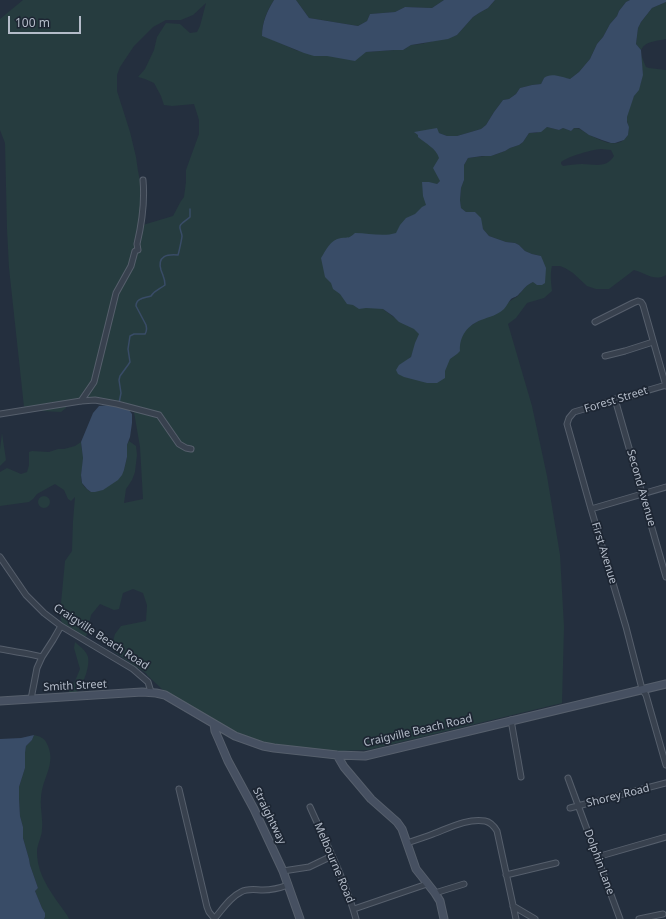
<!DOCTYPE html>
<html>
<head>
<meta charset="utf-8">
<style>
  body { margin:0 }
  #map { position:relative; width:666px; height:919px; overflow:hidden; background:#242f3e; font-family:"Noto Sans",sans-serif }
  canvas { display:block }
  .scale { position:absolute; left:8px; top:16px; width:73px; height:18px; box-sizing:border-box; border:2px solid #b4bcc9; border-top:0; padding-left:5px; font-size:12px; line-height:14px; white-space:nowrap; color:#b4bcc9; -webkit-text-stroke:3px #1d2633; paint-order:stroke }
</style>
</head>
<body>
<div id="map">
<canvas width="666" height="919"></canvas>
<div class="scale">100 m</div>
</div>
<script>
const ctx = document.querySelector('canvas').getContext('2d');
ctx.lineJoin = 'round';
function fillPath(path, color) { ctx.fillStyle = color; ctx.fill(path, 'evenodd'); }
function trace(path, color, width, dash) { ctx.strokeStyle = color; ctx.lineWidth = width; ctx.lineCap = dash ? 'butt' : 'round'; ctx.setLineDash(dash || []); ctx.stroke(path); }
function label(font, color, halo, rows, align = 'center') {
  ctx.font = font + ' "Noto Sans",sans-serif'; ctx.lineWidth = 3.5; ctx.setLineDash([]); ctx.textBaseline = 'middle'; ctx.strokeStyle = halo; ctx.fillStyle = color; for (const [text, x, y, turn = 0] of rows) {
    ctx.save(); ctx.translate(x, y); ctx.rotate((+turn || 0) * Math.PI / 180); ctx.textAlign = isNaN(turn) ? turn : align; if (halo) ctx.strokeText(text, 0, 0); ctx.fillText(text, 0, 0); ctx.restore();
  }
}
const green = new Path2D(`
  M23,0H274C267,10 262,23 262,35L298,51L366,52L394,50H403L411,45L421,44L457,35L473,17L479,13L488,8L495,0H630L626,2L619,11L617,16L610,24L603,37L597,44L590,59L579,72L570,79L560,77L544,78L541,84L532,85L520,88L516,94L509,99L503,100L494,112L486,125L481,129L457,136H447L439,133L440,181L437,184L430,201L383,309L395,318L411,324L420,334L411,357L408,359L457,341L467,328L518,296C523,290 525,285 533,282L541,256L532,254L525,251L519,245L515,243L506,242L489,236L483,229L475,212H466L461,208L460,200L461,188L464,180V165L468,158L494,155L505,151L510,148L519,145L523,142L529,133H536L547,127L559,130L563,128L571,131L574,128C580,128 583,131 588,134C596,138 608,145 617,143C622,142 626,139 628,134C630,127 626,122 627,116C629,110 631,104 633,98C636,90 641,87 642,76C643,69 641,62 641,55L646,67L649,68L666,70V275C655,282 645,273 634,270L609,289H596L587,286L573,273L565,268L560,266H552C550,274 551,282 552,291L544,298L527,303L516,318L508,324L532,406L547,476L560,555L564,627L562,703L368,750L336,751L265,743L237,733L163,690L147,675V674L143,671L117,654L111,649L115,634L121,626L146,621L147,605L143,593L133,589L123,593L119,609L114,610L100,604L91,615L86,637L85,636H80L69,628L62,624L61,619V603L65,561L72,551L73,521L75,497L71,501L68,499L64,490L55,484L37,494L33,499L29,502L0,506V472L7,468L21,474L27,472L29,465V452L32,451L49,452L58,449H64L75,446L81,442C81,447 83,453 83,458C83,473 75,482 91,492L124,470L127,457V445L129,441L136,446L137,455L135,472L132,480L126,489L124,503L143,499L140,447L134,412C115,404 92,398 71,400C55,402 40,405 24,407L9,268L7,229L5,143L0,130V19ZM206,3L200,26L197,32L190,33L180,24L166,23L157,37L154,50L145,69L138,77L145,79L154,83L161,96L164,105L172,106L194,104L199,120V134L186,170V182L184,197L181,201L173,216L143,225L144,201L138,171L136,157L130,132L117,91V75L120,67L134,46L153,27L166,20H181L193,15ZM601,149L611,150L614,156C606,169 594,164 582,164C576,164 569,165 563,166L561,164V162C569,156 591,150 601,149Z
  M296,0H444L432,8L405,7L395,12L370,14L367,21L358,26L309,18Z
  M666,2V39C657,41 645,41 641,50L636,44L638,28L641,22L652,8Z
  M64,406L66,407V408L61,412L41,411V409L42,410L64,407Z
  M2,433L6,460L0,466V449Z
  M38 502a6 6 0 1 1 12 0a6 6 0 1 1-12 0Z
  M75,642C80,647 86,650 88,657C90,665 84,683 79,689C78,691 76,692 74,693L69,692V688L75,681L80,669L74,648Z
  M34,735C39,736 44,738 46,742C58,763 42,777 41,798C40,808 43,819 42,829C42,837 37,844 37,852C37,877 54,896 67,915L69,919H44L45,917V913L42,908L35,891L38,888L30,865L29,859L23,838V827L20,816L19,798V787L25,768V753L26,746L32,740Z`);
const water = new Path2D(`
  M274,0H296L309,18L358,26L367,21L370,14L395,12L405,7L432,8L444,0H495L488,8L479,13L473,17L457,35L448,39L411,45L403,50H394L366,52L355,61L327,56H314L304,53L262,36C262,23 267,11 274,0Z
  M630,0H666V2L652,8L641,22L638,28L636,44L641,50L643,75L639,90L634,96L627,117V122L629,127L628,135L624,140L615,143H611L602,140L589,135L579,128H574L571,131L563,128L559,130L547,127L541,132L529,133L523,142L519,145L510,148L505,151L491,156H482L468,158L464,165V180L461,188L460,200L461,208L466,212H475L481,218L483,229L489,236L506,242L515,243L519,245L525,251L532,254L541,256L546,268L545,283L542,285H537L533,282C526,285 524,289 519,294C517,297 514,297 511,299C508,302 507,306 504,309C498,315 489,317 481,320C468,325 459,336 460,351L457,354L450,359L445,371V378L437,383H427L404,377L398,374L396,370L399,365L411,357L415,343L419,334L414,329L399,322L393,316L383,309L366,308L359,309L353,305L347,304L340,294L333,289L331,283L325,277L321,258C326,250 330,240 341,238C349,237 348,239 355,233C369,233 383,237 396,233L400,225L406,218L415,214L422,207L426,205L423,196L422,182H429L437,184L440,181L433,168L439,158C436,148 426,144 418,137V135L414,132L437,128L439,133L447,136H457L481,129L486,125L494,112L503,100L509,99L516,94L520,88L532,85L541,84C542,82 543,80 544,78C550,72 563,77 570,79L579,72L590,59L597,44L603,37L610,24L617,16L619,11L626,2Z
  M110,405L129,410L132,414V423L130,437L127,445V457L124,470L122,475L118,480L103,490L95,492H91L87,489L82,483L81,475L83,458L81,442L93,413L99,406Z
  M34,735L32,740L26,746L25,753V768L19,787V798L20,816L23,827V838L29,859L30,865L38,888L35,891L42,908L45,913V917L44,919H0V739L21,738Z`);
const stream = new Path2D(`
  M119,403L121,393L119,380L120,376L128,365L130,362L128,349L130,336L134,334H145C147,331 147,329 146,325L136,306C136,298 145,298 151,296C155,290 160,289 165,285C165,278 163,276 161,270C157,256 167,254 178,255C179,252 182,238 182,236C182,233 179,229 180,226C181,223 187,220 190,217V209`);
const street = new Path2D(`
  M595,322L633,303L638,301L641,302L643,305L666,386
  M605,356L625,351L653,342
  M666,385L574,412L569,418L567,424L591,509L626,627L642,689L646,695L666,765
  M615,399L666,577
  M81,401L94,382L116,293L131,266L135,251L138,250L137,244C142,223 145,202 143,180
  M0,414L81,401L95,400L117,404L159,415L179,444L186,448L191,449
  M591,509L666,487
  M0,557L26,595L44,613L61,626L133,669L148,682L151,692
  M0,649C14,652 29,653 42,657
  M31,699L37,668L42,657L53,640L61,626
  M511,720L521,777
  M568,778L620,919
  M179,789L207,907L209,912L214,918
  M310,807C326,843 346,882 356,919
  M570,808L666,783
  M407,843C416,840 425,837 433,834C449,828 468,818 485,821C490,822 494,826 497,831L516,919
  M597,857L666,837
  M283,871L309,867L332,856
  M506,875L556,863
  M435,893L464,884
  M513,906L535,919
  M354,909L427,884
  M214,919C222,910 230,897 241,892C248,888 256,890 263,890C272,890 280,888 288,885
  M639,919L663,914`);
const secondary = new Path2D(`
  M0,701L142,692L156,693L165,695L235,736L263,746L274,748L337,755L365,756L666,684
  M214,724L215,731L219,740L228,761L254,809L283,871L300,919
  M337,755L344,767L371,799L397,822L402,829L416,869L435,893L440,901L444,919`);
const streetNames = [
  ["Forest Street",616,400,-17],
  ["Second Avenue",641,488,74],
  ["First Avenue",604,553,73],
  ["Craigville Beach Road",101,637,33],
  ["Smith Street",75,686,-3],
  ["Craigville Beach Road",418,731,-13],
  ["Shorey Road",618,796,-14],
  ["Straightway",269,816,64],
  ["Dolphin Lane",599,862,70],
  ["Melbourne Road",334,863,67]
];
fillPath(green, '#263c3f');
fillPath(water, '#394c67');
trace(stream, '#394c67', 1.5);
trace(street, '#565f6c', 7);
trace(secondary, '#565f6c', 9);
trace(street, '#38414e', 5);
trace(secondary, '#465061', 7);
label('11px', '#b4bcc9', '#1d2633', streetNames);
</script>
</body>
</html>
